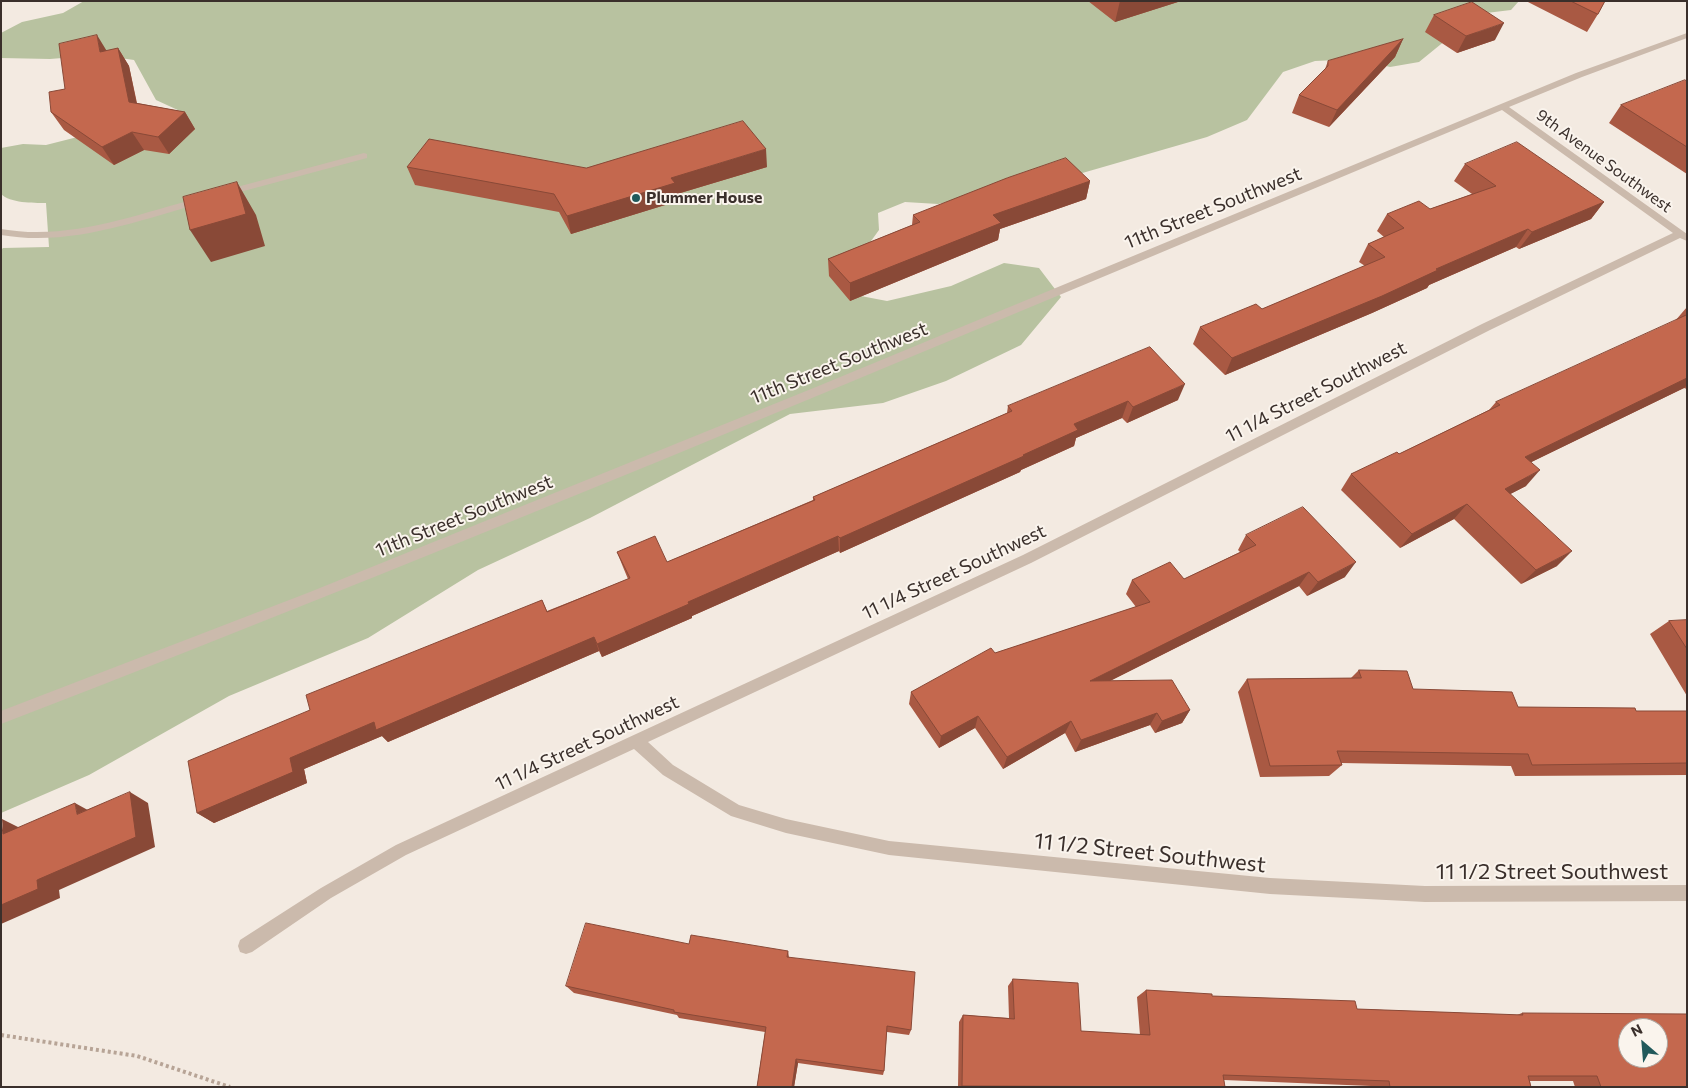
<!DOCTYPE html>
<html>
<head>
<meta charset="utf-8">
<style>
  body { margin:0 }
  #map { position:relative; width:1688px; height:1088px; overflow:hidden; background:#f3eae1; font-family:Commissioner,sans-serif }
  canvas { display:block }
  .frame { position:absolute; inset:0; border:2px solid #3a2f2b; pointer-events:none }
  .north { position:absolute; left:1618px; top:1018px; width:50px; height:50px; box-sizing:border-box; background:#faf4ed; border:1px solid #ada59f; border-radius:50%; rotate:333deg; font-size:14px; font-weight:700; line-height:20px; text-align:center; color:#3a2f2b }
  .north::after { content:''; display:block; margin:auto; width:18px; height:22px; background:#21595b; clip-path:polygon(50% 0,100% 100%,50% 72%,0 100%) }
</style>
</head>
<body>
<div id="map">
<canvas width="1688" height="1088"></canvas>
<div class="frame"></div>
<div class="north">N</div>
</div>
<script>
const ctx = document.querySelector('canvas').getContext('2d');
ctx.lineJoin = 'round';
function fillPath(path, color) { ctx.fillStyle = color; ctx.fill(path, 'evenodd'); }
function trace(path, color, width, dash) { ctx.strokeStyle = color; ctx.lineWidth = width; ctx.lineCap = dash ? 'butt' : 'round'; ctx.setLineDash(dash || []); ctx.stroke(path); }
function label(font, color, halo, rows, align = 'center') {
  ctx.font = font + ' Commissioner,sans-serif'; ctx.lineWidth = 4; ctx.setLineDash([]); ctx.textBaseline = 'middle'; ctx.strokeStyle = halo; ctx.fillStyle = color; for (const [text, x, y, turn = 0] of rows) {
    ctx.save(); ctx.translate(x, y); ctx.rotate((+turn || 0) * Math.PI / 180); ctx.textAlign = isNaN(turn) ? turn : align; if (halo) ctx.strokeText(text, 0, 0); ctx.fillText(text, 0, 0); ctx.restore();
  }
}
const green = new Path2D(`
  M84,1H1519L1511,10L1478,14L1419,62L1390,67L1358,59L1315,61L1283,72L1247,120L1207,137L1072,176L938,204L905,202L878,213L879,230L866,248L845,293L887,301L951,286L1004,263L1039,268L1061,297L1021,345L946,381L883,403L790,414L590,518L478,570L368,638L229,696L89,775L1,813V250L3,248L49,247L46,203C33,203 10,203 1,194V148L23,144L46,145L180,111L156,100L134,60L99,55L50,59L1,58V33L22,22L63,13Z`);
const path = new Path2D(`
  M1,1035L137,1056L230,1087`);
const minor = new Path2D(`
  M1687,33V38L1582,77L1509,107L1687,234V241L1680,238L1490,330L1031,563L648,742L673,765L739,805L786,819L889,841L1270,878L1425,886L1687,885V901L1425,902L1270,894L889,855L786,833L731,816L663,775L634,749L406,855L331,898L252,952L246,954L240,952L238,946L240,940L321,888L396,845L1023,555L1482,324L1673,233L1502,110C1003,318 505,530 1,724V711L310,592L816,387L1576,73Z
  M364,153L367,154V158L225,196L220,193L222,191Z
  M199,198L204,201L202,203C137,221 70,247 1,235V229C69,241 134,215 199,198Z`);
const wall = new Path2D(`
  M1088,1H1181L1115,22Z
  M1526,1H1605L1598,14L1587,32Z
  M1434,15L1495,40L1457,53L1425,32Z
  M1403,39L1395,57L1329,127L1292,113L1299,95L1325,69L1328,61Z
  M118,48L129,66L137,103L185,112L195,129L169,154L144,150L114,165L64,130L51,112L65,89L107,51Z
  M1687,81V174L1609,123L1621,105Z
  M1465,164L1604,202L1591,219L1519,249L1516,247L1429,285L1427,288L1372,313L1225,375L1193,344L1200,327L1262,309L1365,266L1359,262L1368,244L1384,237L1377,231L1387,214L1430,209L1472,194L1454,181Z
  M407,167L586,168L767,167L677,194L678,201L571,234L559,212L415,185Z
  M1090,181L1086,199L1000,229L998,240L850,301L829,276L828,259L912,225L913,215Z
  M1687,307V389L1684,388L1531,462L1526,486L1510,494L1557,566L1521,584L1454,519L1400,548L1341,490L1351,474L1399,454L1489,410L1496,402L1675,321Z
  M1150,347L1178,400L1127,423L1122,418L1076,438L1074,446L1021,470L1020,472L840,553L839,551L692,616V618L602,657L599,651L388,742L382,736L304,769L307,783L214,823L197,813L310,710L542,600L547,611L628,579L623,567L617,552L667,562L813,500V497L1007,413L1008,406Z
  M1246,535L1345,577L1307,596L1299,586L1110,681L1190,710L1182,723L1155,733L1150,725L1075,752L1065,733L1003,769L975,728L939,748L909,704L911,692L995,653L1136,607L1126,594L1132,580L1184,579L1240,552L1238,550Z
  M1687,620V696L1650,634L1669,621Z
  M1359,670L1413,689L1518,707L1636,711H1687V775L1515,776L1511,766L1341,763L1342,765L1329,776L1260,777L1238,692L1247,679L1351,678Z
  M689,944L788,951L789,957L911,1030L909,1035L887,1032L884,1071L883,1075L798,1063L794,1087H757L765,1032L679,1018L677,1015L574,993L566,986Z
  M1013,979L1081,1031L1140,1035L1137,997L1146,990L1357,1009L1517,1015L1522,1013L1687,1087H1575L1573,1081H1530L1531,1087H1372L1371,1086L1224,1080L1225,1087H958L959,1022L963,1015L1009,1018L1008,986Z`);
const shadedWall = new Path2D(`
  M1120,1H1181L1115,22Z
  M1504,23L1495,40L1457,53L1466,36Z
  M97,35L108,53L100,52Z
  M1403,39L1395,57L1329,127L1337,110Z
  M118,48L129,66L140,120L129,102Z
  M185,112L195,129L169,154L158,137Z
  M132,132L144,150L114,165L102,147Z
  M766,149L767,167L677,194L678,201L571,234L567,216L671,178Z
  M1090,181L1086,199L1000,229L998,240L850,301V283L993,215Z
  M237,182L256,215L265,246L211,262L190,230Z
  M1604,202L1591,219L1519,249L1532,232Z
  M1528,229L1516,247L1429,285L1427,288L1372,313L1225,375L1232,358Z
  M1687,378V385L1684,388L1511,472L1525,457Z
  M1185,384L1178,400L1127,423L1133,407Z
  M1128,401L1122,418L1076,438L1074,446L1021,470L1020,472L840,553V538L1023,455L1074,424Z
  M1540,470L1526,486L1491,504L1505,489Z
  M1467,504L1454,519L1400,548L1412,534Z
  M838,536L839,551L692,616V618L602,657L597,644L688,602Z
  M1572,551L1557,566L1521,584L1536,570Z
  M1356,562L1345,577L1307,596L1318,582Z
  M1309,572L1299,586L1084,694L1090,681Z
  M594,637L599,651L388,742L382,736L304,769L307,783L214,823L197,813L290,758L374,722Z
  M1190,710L1182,723L1155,733L1162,721Z
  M1157,713L1150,725L1075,752L1081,740Z
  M978,716L975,728L939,748L941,736Z
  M1071,721L1065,733L1003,769L1007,757Z
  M130,792L148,803L155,847L59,890L60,898L1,924V905L37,880Z
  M75,803L95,814H77Z
  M2,819L24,830L3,834Z
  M796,1059L798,1063L794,1087H792Z`);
const building = new Path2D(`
  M1571,1H1605L1598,14Z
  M1472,2L1504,23L1466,36L1434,15Z
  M97,35L100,52L118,48L129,102L185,112L158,137L132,132L102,147L51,112L49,92L65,89L59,44Z
  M1403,39L1337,110L1299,95L1328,66V61Z
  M1685,80L1687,81V147L1621,105Z
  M743,121L766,149L671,178L675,183L567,216L554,194L407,167L429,139L586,168Z
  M1517,142L1604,202L1532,232L1528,229L1436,269L1438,270L1382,296L1232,358L1200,327L1256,304L1262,309L1385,257L1368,244L1404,228L1387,214L1419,201L1430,209L1496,186L1465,164Z
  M1066,158L1090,181L993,215L1001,223L850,283L828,259L920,222L913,215L1007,178Z
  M237,182L246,214L190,230L183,197Z
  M1687,315V378L1525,457L1540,470L1505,489L1572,551L1536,570L1467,504L1412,534L1351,474L1397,452L1399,454L1500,405L1496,402Z
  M1150,347L1185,384L1133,407L1128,401L1074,424L1078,430L1023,455L1024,456L840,538L838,536L688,602L689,604L597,644L594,637L376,730L374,722L290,758L293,772L197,813L188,761L310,710L306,695L542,600L547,612L630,578L617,552L655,536L667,562L815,500L813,497L1012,411L1008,406Z
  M1303,507L1356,562L1318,582L1309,572L1090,681L1172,680L1190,710L1162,721L1157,713L1081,740L1071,721L1007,757L978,716L941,736L911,692L991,648L995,653L1150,602L1132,580L1170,562L1184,579L1256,545L1246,535Z
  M1687,620V649L1669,621Z
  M1359,670L1407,671L1413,689L1512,692L1518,707L1635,708L1636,711H1687V763L1532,765L1528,754L1337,751L1342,765L1270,766L1247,679L1361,678Z
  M130,792L136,837L37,880L38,889L1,905V820L3,834L75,803L77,814Z
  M586,923L689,944L691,935L788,951L787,957L915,972L911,1030L887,1026L884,1071L796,1059L792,1087H757L766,1027L674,1012V1010L566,986Z
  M1013,979L1078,983L1081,1031L1150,1035L1146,990L1212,994V996L1355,1001L1357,1009L1523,1015L1522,1013L1687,1014V1087H1601L1597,1076H1528L1531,1087H1390L1389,1081L1223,1075L1225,1087L962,1086L963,1015L1014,1019ZM1628,1028H1658V1058H1628Z`);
const markers = [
  [636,198,5,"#21595b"]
];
const farStreetnames = [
  ["9th Avenue Southwest",1604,161,36]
];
const farPoinames = [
  ["Plummer House",646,198]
];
const streetNames = [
  ["11th Street Southwest",1213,208,-22],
  ["11th Street Southwest",839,363,-22],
  ["11 1/4 Street Southwest",1316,392,-27],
  ["11th Street Southwest",464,516,-22],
  ["11 1/4 Street Southwest",954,572,-25],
  ["11 1/4 Street Southwest",587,743,-25]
];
const nearStreetnames = [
  ["11 1/2 Street Southwest",1150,853,6],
  ["11 1/2 Street Southwest",1552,872]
];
fillPath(green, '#b8c2a0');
trace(path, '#b7a496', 4, [3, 3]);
fillPath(minor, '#cbbaac');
fillPath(wall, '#a95943');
fillPath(shadedWall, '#894937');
fillPath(building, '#c4684e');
trace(building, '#894937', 1);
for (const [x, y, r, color] of markers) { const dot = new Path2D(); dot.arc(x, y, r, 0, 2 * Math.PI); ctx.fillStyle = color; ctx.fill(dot); trace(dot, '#faf4ed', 2); }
label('16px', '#3a2f2b', '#faf4ed', farStreetnames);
label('bold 16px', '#3a2f2b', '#faf4ed', farPoinames, 'left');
label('19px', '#3a2f2b', '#faf4ed', streetNames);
label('22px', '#3a2f2b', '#faf4ed', nearStreetnames);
</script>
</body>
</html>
